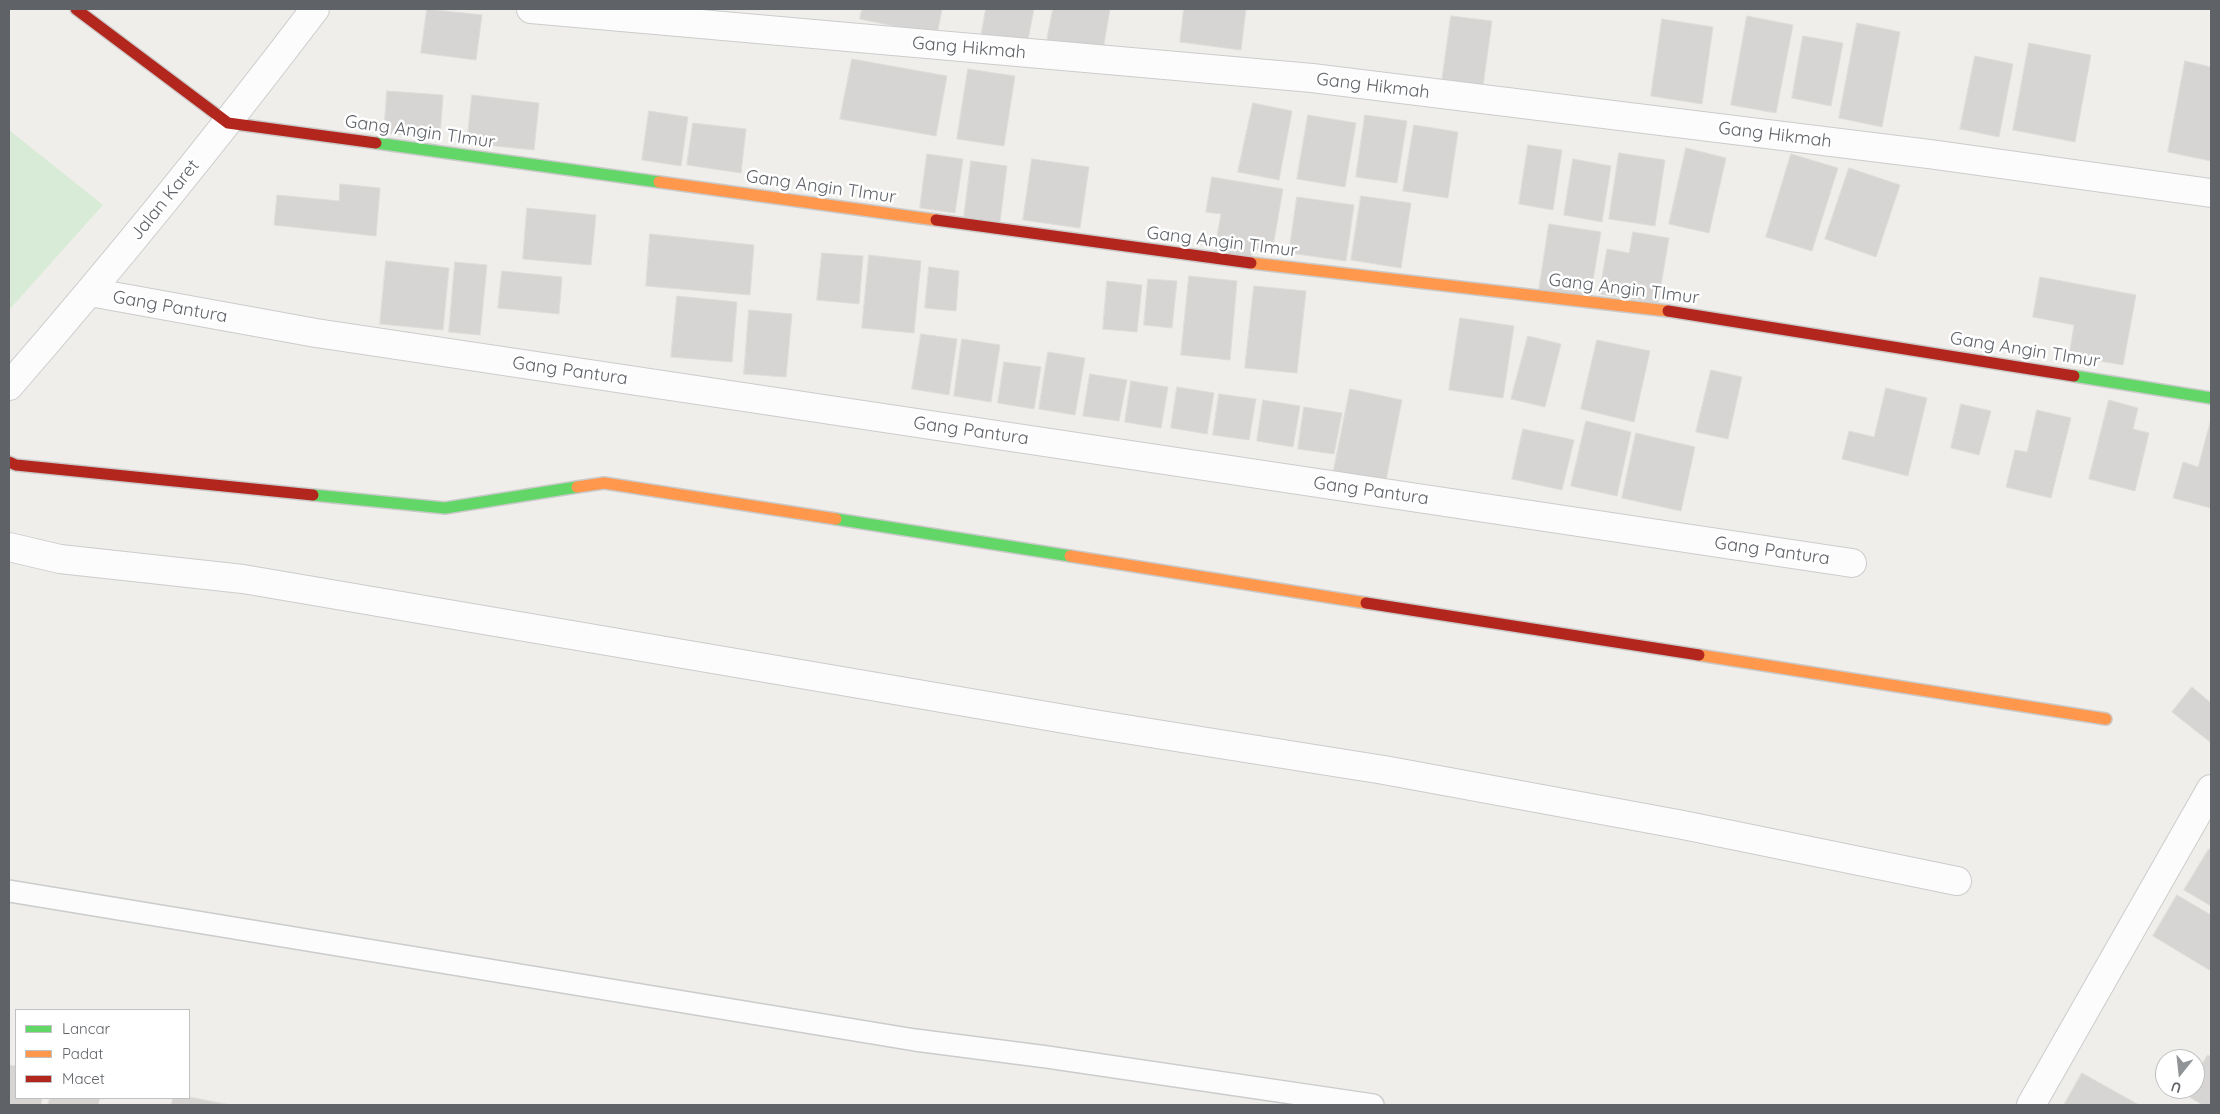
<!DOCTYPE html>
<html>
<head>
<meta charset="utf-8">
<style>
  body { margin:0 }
  #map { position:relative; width:2220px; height:1114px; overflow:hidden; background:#efeeea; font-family:Quicksand,sans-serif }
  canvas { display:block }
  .frame { position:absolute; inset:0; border:10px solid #5f6368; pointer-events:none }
  .legend { position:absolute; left:15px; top:1009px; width:175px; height:90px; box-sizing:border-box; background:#fff; border:1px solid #bfc1c3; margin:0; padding:6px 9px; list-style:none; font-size:15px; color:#5f6368 }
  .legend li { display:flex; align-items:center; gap:10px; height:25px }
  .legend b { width:25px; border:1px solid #bfc1c3 }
  .north { position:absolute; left:2155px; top:1049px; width:50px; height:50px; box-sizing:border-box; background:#fff; border:1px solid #bfc1c3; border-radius:50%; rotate:196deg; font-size:14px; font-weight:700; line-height:20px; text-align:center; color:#5f6368 }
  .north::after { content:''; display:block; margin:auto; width:18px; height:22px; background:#919496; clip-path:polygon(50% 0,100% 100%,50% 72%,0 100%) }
</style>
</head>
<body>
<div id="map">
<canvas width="2220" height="1114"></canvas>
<div class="frame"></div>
<ul class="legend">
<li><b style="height:6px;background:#63d668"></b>Lancar</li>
<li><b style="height:6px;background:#ff974d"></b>Padat</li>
<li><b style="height:6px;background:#b3261e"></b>Macet</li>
</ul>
<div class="north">U</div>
</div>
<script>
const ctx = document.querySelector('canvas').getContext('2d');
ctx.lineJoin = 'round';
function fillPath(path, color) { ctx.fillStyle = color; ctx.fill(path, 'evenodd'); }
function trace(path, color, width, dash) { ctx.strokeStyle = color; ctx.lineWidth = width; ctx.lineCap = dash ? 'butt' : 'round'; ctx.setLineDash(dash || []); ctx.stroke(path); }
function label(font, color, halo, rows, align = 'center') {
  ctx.font = font + ' Quicksand,sans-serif'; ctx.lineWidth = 5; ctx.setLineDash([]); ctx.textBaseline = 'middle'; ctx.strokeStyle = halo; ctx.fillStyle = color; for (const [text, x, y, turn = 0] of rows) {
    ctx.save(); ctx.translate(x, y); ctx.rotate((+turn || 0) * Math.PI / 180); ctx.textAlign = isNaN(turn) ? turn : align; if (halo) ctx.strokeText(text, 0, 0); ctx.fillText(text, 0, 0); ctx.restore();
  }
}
const green = new Path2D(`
  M9,130L103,205L9,310Z`);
const building = new Path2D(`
  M427,9L482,15L476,60L421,53Z
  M862,9H942L937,35L860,19Z
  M986,9H1034L1027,45L981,36Z
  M1053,9H1110L1103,50L1047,40Z
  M1184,9H1246L1241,50L1180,42Z
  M1451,16L1492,21L1483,86L1442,81Z
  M1747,16L1793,25L1776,113L1731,105Z
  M1662,19L1713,27L1702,104L1651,96Z
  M1857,23L1900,32L1882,127L1839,118Z
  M1803,36L1843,43L1831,106L1792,98Z
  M2029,43L2091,55L2075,142L2013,130Z
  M1975,56L2013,64L1999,137L1960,129Z
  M852,59L947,76L936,136L840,119Z
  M2185,61L2211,67V161L2168,152Z
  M968,69L1015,76L1004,146L957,139Z
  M387,91L443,95L440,137L384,133Z
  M472,95L539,103L534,150L467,143Z
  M1253,103L1292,111L1279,180L1238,172Z
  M649,111L688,117L681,166L642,160Z
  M1308,115L1356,123L1345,187L1297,179Z
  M1365,115L1407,121L1397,183L1356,177Z
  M693,123L746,129L741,173L687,165Z
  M1414,125L1458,132L1448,198L1403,191Z
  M1528,145L1562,150L1553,210L1519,204Z
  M1686,148L1726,158L1709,233L1669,224Z
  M1619,153L1665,160L1655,226L1609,219Z
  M927,154L963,159L955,213L920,208Z
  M1791,154L1838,168L1812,251L1766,237Z
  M1032,159L1089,167L1080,228L1023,220Z
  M1573,159L1611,166L1602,222L1564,215Z
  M971,161L1007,166L1000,222L964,217Z
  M1849,168L1900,185L1876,257L1825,239Z
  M1212,177L1283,189L1272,252L1253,249L1251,259L1214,253L1221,214L1206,212Z
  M340,184L380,188L376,236L274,225L277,195L339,201Z
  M1361,196L1411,203L1401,268L1351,260Z
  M1297,197L1354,205L1346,261L1289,253Z
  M527,208L596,215L591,265L523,259Z
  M1549,224L1601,232L1590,298L1539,290Z
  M1633,232L1669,238L1658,303L1599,294L1607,249L1629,253Z
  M650,234L754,245L750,295L646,286Z
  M822,253L863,256L859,304L817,300Z
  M869,255L921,261L914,333L862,328Z
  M386,261L449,268L443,330L380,324Z
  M455,262L487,265L480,335L449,332Z
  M929,267L959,271L956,311L925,308Z
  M502,271L562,277L559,314L498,308Z
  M1189,276L1237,281L1230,360L1181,355Z
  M2040,277L2136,295L2123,365L2069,356L2074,325L2033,317Z
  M1148,279L1177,281L1172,328L1144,325Z
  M1107,281L1142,285L1137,332L1103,329Z
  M1254,286L1306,291L1297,373L1245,368Z
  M677,296L737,302L732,362L671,357Z
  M749,310L792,314L786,377L744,374Z
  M1460,318L1514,326L1503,398L1449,390Z
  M921,334L957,339L949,395L912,389Z
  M1528,336L1561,344L1545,407L1511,399Z
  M962,339L1000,345L991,402L954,396Z
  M1597,340L1650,351L1634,422L1581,409Z
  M1048,352L1085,358L1075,415L1039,409Z
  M1004,362L1041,367L1034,409L998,403Z
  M1711,370L1742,377L1728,439L1696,432Z
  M1090,374L1127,380L1119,421L1083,416Z
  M1131,381L1168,387L1161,428L1125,422Z
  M1177,387L1214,393L1207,434L1171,428Z
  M1886,388L1927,398L1908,476L1842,459L1849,431L1874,437Z
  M1350,389L1402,400L1385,485L1333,474Z
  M1219,394L1256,399L1249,440L1213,435Z
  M1263,400L1300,406L1293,447L1257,441Z
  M2109,400L2138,408L2133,429L2149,433L2135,491L2089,479Z
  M1961,404L1991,411L1979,455L1951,448Z
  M1304,407L1342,413L1334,454L1298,449Z
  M2037,410L2071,418L2051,498L2006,487L2015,450L2027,452Z
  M2211,419V508L2173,498L2183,462L2198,467Z
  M1586,421L1631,432L1617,496L1571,486Z
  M1523,429L1574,440L1562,490L1512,479Z
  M1636,433L1695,447L1681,511L1622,498Z
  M2192,687L2211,703L2210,742L2172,712Z
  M2209,849L2211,851V906L2184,890Z
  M2177,895L2211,915V971L2153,936Z
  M2208,1055L2211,1057V1105H2203L2184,1094L2187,1089H2195V1075Z
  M9,1065L16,1066V1098H42L41,1105H9Z
  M2082,1073L2139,1105H2064Z
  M189,1097L230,1105H171L173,1098Z
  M50,1098H100L98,1105H48Z`);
const lane = new Path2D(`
  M9,891L915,1040L1047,1057L1373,1105`);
const street = new Path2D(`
  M531,9L1312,78L1929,154L2211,193
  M90,292L316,333L1852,563
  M9,386C115,264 217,138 315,9
  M9,547L60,559L243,579L1100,725L1384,770L1683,825L1957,881
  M2031,1105L2211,789`);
const fast = new Path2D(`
  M376,143L659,182
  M2074,376L2211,398
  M313,495L445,508L577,487
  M836,519L1070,556`);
const slow = new Path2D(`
  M659,182L936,220
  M1251,263L1668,311
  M577,487L604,483L836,519
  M1070,556L1366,603
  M1699,655L2106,719`);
const jam = new Path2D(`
  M76,9L228,123L376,143
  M936,220L1251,263
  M1668,311L2074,376
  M9,462L16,465L313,495
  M1366,603L1699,655`);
const streetNames = [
  ["Gang Hikmah",969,48,5],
  ["Gang Hikmah",1373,86,7],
  ["Gang Angin TImur",420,132,8],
  ["Gang Hikmah",1775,135,7],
  ["Gang Angin TImur",821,187,8],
  ["Jalan Karet",165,200,-51],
  ["Gang Angin TImur",1222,242,7],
  ["Gang Angin TImur",1624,289,7],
  ["Gang Pantura",170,307,10],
  ["Gang Angin TImur",2025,350,9],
  ["Gang Pantura",570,371,8],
  ["Gang Pantura",971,431,8],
  ["Gang Pantura",1371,491,8],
  ["Gang Pantura",1772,551,8]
];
fillPath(green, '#d8ebd6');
fillPath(building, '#d6d5d3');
trace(building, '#deddd9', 1);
trace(lane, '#cbcccc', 24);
trace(street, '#cbcccc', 30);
trace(fast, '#cacacb', 14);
trace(slow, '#cacacb', 14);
trace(jam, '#cacacb', 14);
trace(lane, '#fdfcfc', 21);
trace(street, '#fdfcfc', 28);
trace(fast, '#63d668', 11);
trace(slow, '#ff974d', 11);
trace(jam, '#b3261e', 11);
label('18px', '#5f6368', '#fff', streetNames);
</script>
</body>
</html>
